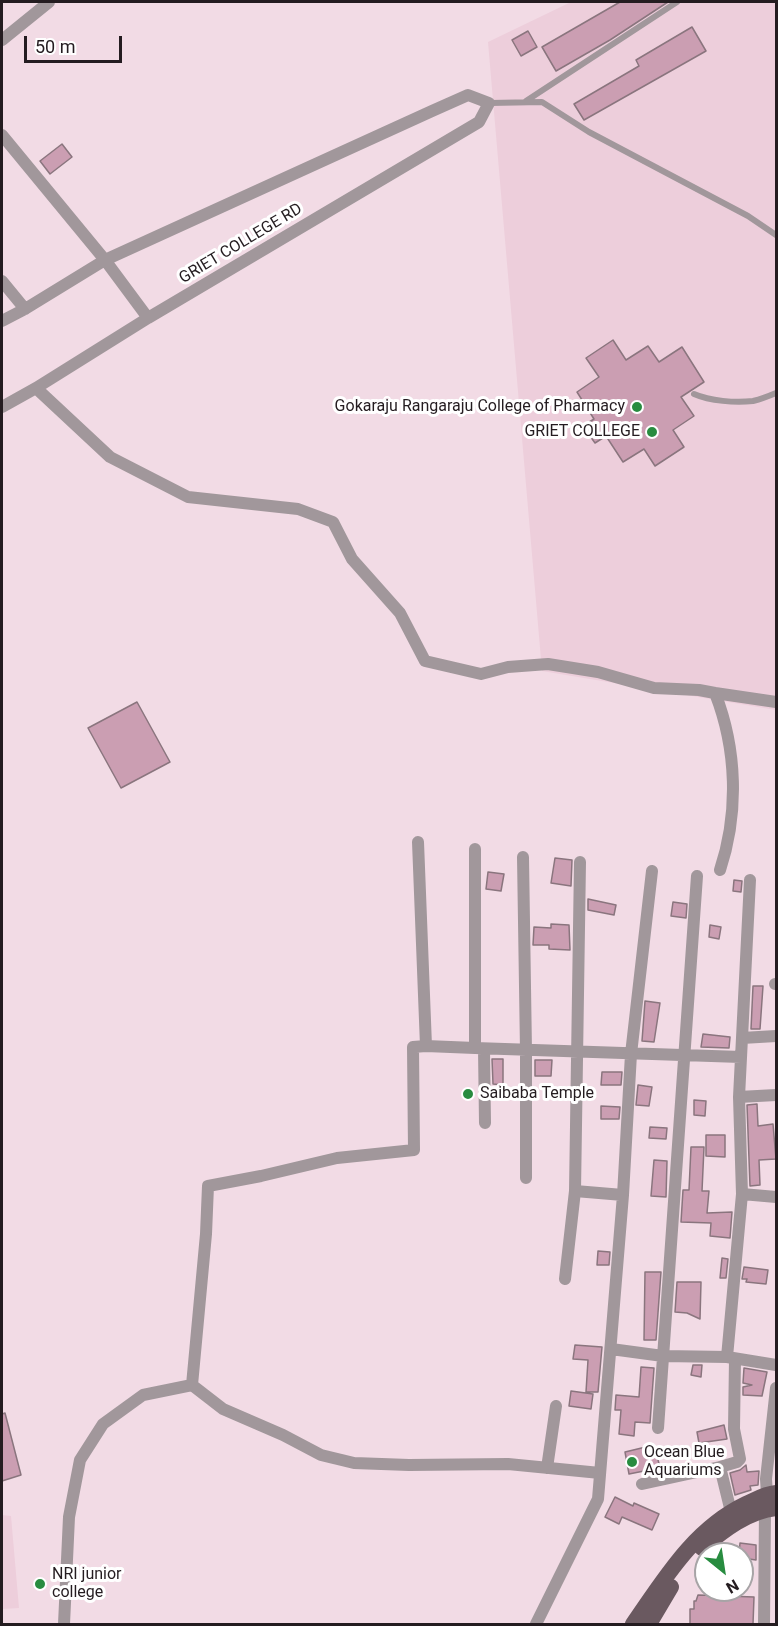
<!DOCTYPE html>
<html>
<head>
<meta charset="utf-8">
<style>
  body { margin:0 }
  #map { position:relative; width:778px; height:1626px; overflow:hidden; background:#f2dbe5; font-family:Roboto,sans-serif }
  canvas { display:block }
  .frame { position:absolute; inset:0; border:3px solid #241c20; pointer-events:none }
  .north { position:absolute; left:694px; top:1542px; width:60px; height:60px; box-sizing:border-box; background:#fff; border:2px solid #a7a4a6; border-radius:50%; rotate:150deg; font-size:16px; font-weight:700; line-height:24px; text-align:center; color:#241c20 }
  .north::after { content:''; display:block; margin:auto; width:21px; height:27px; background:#288c40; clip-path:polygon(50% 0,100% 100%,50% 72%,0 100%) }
  .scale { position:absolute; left:24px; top:36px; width:98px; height:27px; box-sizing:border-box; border:3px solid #241c20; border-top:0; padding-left:8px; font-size:18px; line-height:21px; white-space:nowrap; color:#241c20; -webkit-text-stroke:4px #fff; paint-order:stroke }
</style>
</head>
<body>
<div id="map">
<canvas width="778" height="1626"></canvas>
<div class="frame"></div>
<div class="north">N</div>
<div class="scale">50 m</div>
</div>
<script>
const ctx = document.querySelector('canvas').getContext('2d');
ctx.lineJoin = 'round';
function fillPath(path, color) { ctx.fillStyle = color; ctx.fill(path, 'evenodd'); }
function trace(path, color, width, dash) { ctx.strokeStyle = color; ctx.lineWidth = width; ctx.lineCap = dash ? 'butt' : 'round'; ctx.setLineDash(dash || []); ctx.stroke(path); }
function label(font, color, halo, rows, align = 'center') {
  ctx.font = font + ' Roboto,sans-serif'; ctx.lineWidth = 6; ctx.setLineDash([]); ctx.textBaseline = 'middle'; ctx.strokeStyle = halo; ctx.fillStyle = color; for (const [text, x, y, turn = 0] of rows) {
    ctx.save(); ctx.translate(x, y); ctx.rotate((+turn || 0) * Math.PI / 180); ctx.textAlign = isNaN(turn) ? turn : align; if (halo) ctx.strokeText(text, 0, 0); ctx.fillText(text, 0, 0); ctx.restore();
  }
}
const built = new Path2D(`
  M571,2H776V710L542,671L488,42Z
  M2,1515L11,1516L19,1608L2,1609Z`);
const building = new Path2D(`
  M620,2H668L610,40L556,71L542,47Z
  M692,27L706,51L584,120L574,104L639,66L636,60Z
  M528,31L537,47L521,56L512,40Z
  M62,144L72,157L50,174L40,161Z
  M613,340L626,360L648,346L659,362L682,347L704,382L681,397L694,416L673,430L684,447L655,466L644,449L623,462L606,436L595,443L583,426L594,419L577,392L599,377L586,358Z
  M137,702L170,762L121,788L88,728Z
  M555,858L572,860L571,886L551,883Z
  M488,872L504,874L501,891L486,889Z
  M734,880L742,881L741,892L733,891Z
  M588,899L616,905L614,915L588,910Z
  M673,902L687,904L686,918L671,916Z
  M551,924L569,925L570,950L549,949V945H533L534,927L551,928Z
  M710,925L721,927L719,939L709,937Z
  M753,986H763L760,1029H751Z
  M645,1001L660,1003L654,1042L642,1041Z
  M703,1034L730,1037L729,1048L701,1047Z
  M492,1059H503V1085L493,1084Z
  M535,1060H552L551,1076H535Z
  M602,1072H622L621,1085H601Z
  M638,1085L652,1087L649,1106L636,1105Z
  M694,1100L706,1101L705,1116L694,1115Z
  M757,1104L758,1126L773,1124L776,1159L759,1160L760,1185L750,1186L747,1105Z
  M601,1106L620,1107L619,1119H601Z
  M650,1127L667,1128L666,1139L649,1138Z
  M706,1135H725V1157L706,1156Z
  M691,1147H704L702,1191H709L707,1213L732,1212L730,1238L710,1236L711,1223L681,1222L683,1190H689Z
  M654,1160L667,1161L666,1197L651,1196Z
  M598,1251L610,1252L609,1265H597Z
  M722,1258L728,1259L726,1278H720Z
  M744,1267L768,1270L766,1284L746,1282L747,1279H742Z
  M645,1272H661L656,1340H644Z
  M677,1282H701L700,1319L687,1313L675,1312Z
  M575,1345L602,1347L598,1392H586L588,1360L573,1359Z
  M693,1365H702L701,1377L691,1375Z
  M641,1367L654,1368L650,1423L635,1422L634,1436L619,1434L621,1410H615L616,1395L639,1397Z
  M744,1368L767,1372L762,1396L743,1395V1387L752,1385L743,1383Z
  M571,1391L593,1394L591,1409L569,1406Z
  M5,1413L21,1475L2,1481V1414Z
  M724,1425L727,1439L699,1443L697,1432Z
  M654,1445L661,1471L645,1475L644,1471L629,1474L625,1452Z
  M746,1465L747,1472L759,1471L758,1485L750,1486L751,1490L735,1495L730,1473L740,1470Z
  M615,1497L633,1506L634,1503L659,1514L652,1530L622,1517L619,1524L605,1517Z
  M740,1543L756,1545V1560L742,1558V1554H739Z
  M698,1595L754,1597L753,1624H690V1609H694V1601H696Z`);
const service = new Path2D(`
  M526,101L677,2
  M490,103L542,102L589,132L748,216L776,235
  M694,394C710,401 735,403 753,401C761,399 769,396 776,393`);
const minor = new Path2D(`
  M2,40L49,2
  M2,135L105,260L148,318
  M2,281L25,309
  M2,321L25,309L105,260L432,111L468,95L489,103L479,122L148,318L36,388L2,407
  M36,388L110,457L188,497L298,509L333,522L352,559L400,613L425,661L481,674L508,667L548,664L598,672L654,688L699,690L715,693C737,749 739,813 720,870
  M715,693L776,702
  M418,842L426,1046L475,1048
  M475,849V1048L741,1057
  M523,857L526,1051V1178
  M775,984H776
  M742,1038L776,1036
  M484,1049L485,1123
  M739,1097L776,1095
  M575,1191L623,1195
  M742,1194L776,1197
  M565,1279L575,1191L580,862
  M611,1349L663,1356L727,1357L776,1365
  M727,1357L742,1194L739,1097L750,880
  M192,1385L223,1409L283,1435L321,1455L354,1463L409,1465L508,1464L600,1473
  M658,1428L697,876
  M720,1467L737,1462L740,1459L734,1429L735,1359
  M547,1468L556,1406
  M642,1484L720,1467L731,1512
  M767,1494L766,1479L776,1388
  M64,1624L69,1517L80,1460L103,1424L143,1395L192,1385L206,1234L208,1186L261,1176L337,1158L414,1150L413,1047L426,1046
  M536,1624L598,1499L623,1195L631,1054L652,871
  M764,1624L765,1509`);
const primary = new Path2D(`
  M702,1548C724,1530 748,1511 776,1508
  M633,1624C665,1578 694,1529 746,1504C757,1499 765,1494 776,1493
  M649,1624L671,1587`);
const markers = [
  [637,407,6,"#288c40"],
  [652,432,6,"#288c40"],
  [468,1094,6,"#288c40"],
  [632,1462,6,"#288c40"],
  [40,1584,6,"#288c40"]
];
const streetNames = [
  ["GRIET COLLEGE RD",241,244,-31]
];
const poiNames = [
  ["Gokaraju Rangaraju College of Pharmacy",625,407,"right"],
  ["GRIET COLLEGE",640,432,"right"],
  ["Saibaba Temple",480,1094],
  ["Ocean Blue",644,1453],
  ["Aquariums",644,1471],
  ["NRI junior",52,1575],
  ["college",52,1593]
];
fillPath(built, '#edcedb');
fillPath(building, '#cb9eb2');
trace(building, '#8a757e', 1.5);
trace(service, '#a1979b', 6);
trace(minor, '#a1979b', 12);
trace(primary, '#6a5960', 16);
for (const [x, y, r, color] of markers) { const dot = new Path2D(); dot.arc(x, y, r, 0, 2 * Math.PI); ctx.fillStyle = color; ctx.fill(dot); trace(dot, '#fff', 2); }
label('16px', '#241c20', '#fff', streetNames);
label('16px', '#241c20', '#fff', poiNames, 'left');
</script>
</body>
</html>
